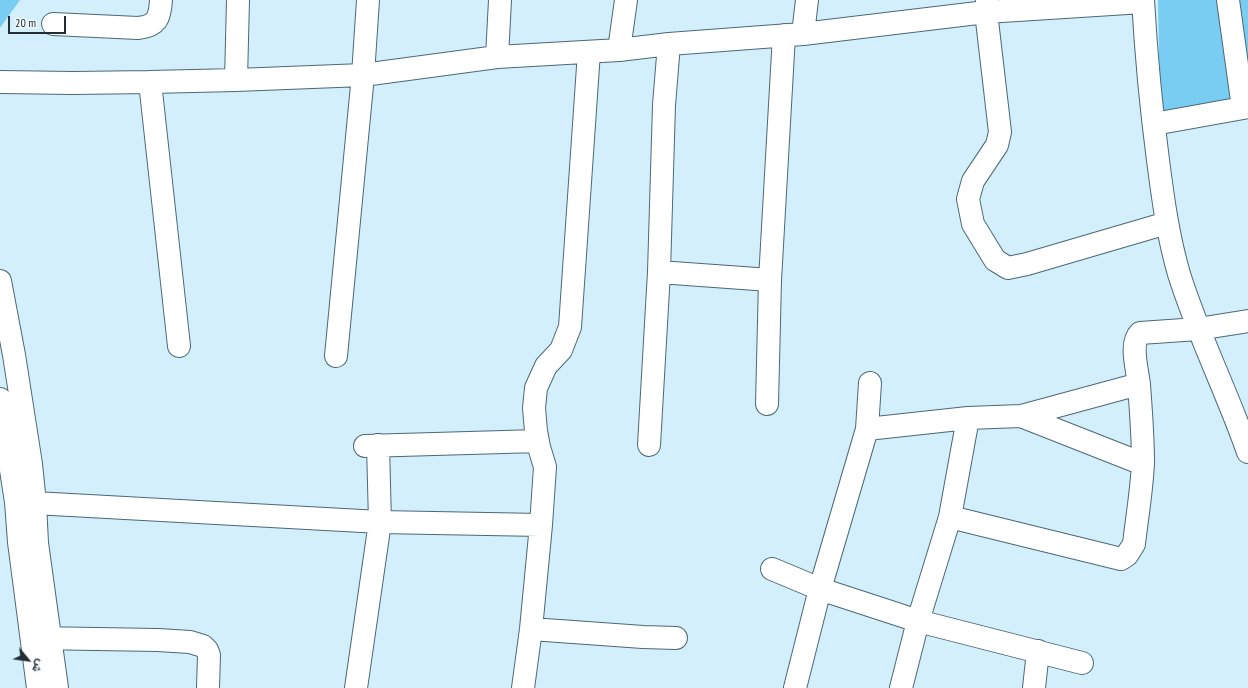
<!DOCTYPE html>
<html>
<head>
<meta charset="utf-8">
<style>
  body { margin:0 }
  #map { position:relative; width:1248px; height:688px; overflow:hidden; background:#d4effc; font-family:"PT Sans Narrow",Vazirmatn,sans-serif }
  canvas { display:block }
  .north { position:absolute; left:8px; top:640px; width:40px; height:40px; -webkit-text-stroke:3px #f2f8fc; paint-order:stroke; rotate:119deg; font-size:11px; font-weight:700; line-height:16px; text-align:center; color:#222e35 }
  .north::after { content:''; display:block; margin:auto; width:14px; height:18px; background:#222e35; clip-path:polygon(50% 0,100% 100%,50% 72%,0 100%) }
  .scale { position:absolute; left:8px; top:16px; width:58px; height:18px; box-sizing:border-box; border:2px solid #222e35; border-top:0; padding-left:5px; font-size:12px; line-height:14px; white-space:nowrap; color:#222e35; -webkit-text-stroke:3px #f2f8fc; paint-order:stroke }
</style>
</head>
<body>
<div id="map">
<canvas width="1248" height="688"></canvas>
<div class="north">ش</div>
<div class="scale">20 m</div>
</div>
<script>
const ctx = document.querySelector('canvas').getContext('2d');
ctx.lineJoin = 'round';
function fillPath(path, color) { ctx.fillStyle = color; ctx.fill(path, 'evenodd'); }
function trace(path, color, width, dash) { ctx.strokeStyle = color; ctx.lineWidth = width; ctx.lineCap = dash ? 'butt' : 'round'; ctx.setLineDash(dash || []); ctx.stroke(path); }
const green = new Path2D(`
  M0,0H20L0,28Z
  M1158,0H1248V110L1160,112Z`);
const minor = new Path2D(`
  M987,0L986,12L1000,132L997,145L973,181L968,199L973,224L995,260L1008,268L1027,264L1167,223
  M1143,0C1146,53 1151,107 1158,160C1163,199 1168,236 1179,274C1198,335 1227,392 1248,452
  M1228,0L1243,108
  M53,24L138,28C157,26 160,18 161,0
  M803,34L807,0
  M619,50L626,0
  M497,57L500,0
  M236,80L238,0
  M0,82L73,83L150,82L236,80L363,75L497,57L619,50L669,44L803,34L986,12L1143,2
  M150,82L179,346
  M1154,124L1248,107
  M659,272L770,280
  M0,281L14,355L31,464L35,503L37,543L57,688
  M336,356L363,75L368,0
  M0,399L16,502L19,542L38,688
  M767,404L770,280L784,35
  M1021,416L1143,464
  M867,429L968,418L1021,416L1139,384
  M649,445L659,272L664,105L669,44
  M365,446L538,441
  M16,502L380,522L541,525
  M950,517L1121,559L1127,555L1134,544C1137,517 1142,489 1143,462C1143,436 1141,411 1139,385C1138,371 1129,344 1140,333L1198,329L1248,321
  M772,569L820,589L918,621L1082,663
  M531,629L643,637L676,638
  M35,638L158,640L190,642L203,646L207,650L209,655L208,688
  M356,688L380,522L378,445
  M523,688L531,629L541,525L545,467L539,447L536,431L534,408L536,388L546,366L561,350L570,327L589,52
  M795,688L820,589L867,429L870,383
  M901,688L918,621L950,517L968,418
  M1034,688L1038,651`);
fillPath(green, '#79cdf3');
trace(minor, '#4a6876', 24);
trace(minor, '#fff', 22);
</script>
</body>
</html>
